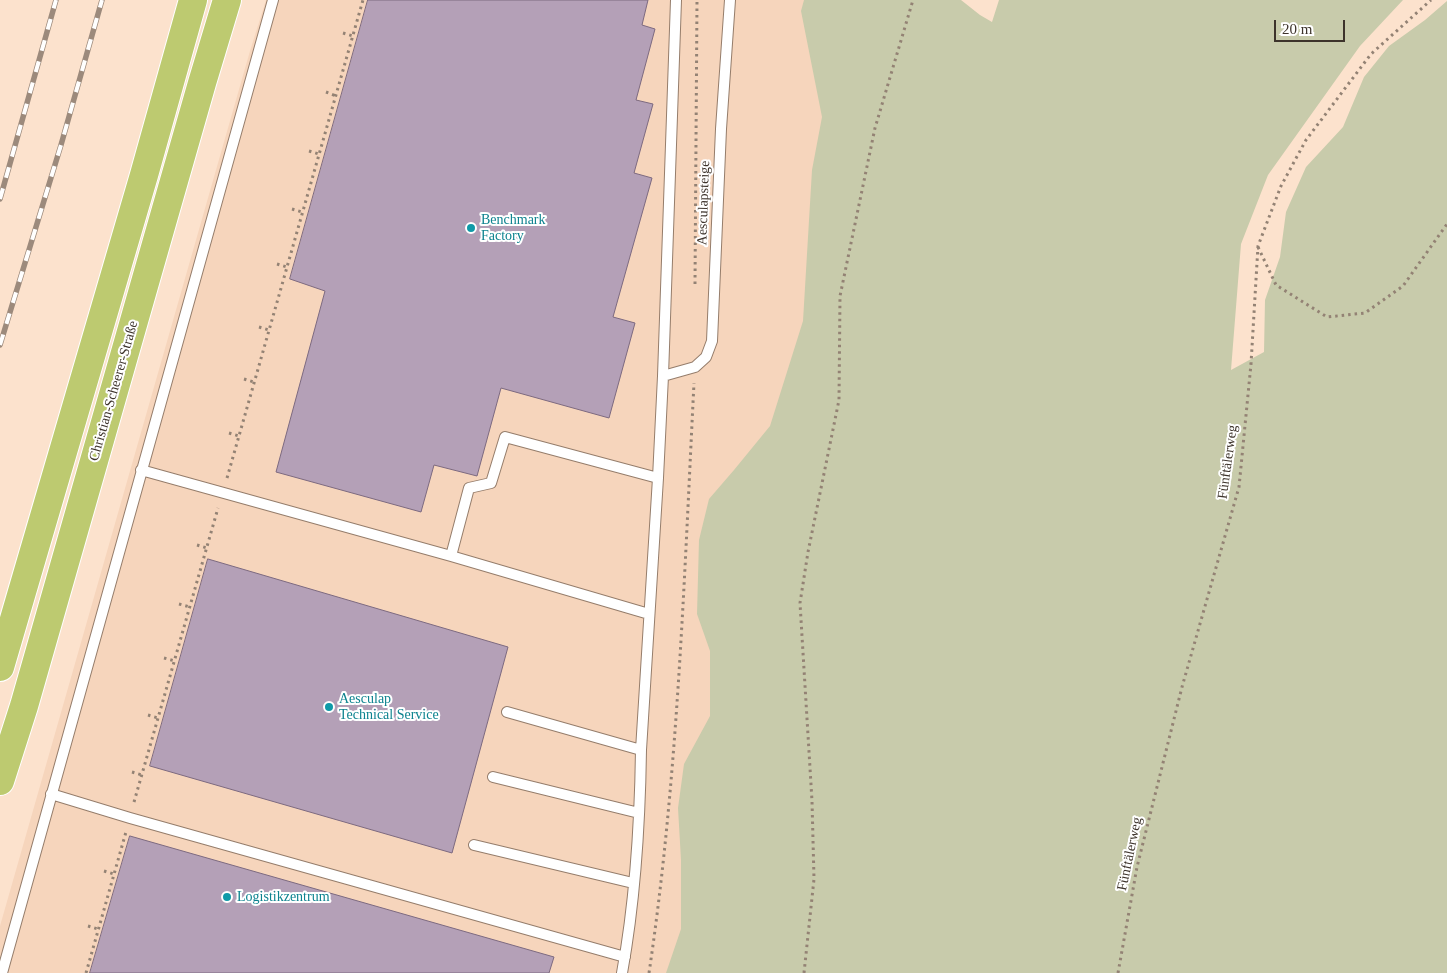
<!DOCTYPE html>
<html>
<head>
<meta charset="utf-8">
<style>
  body { margin:0 }
  #map { position:relative; width:1447px; height:973px; overflow:hidden; background:#fce2cd; font-family:"Times New Roman",serif }
  canvas { display:block }
  .scale { position:absolute; left:1274px; top:20px; width:71px; height:22px; box-sizing:border-box; border:2px solid #3d332b; border-top:0; padding-left:6px; font-size:15px; line-height:18px; white-space:nowrap; color:#3d332b; -webkit-text-stroke:4px #fff; paint-order:stroke }
</style>
</head>
<body>
<div id="map">
<canvas width="1447" height="973"></canvas>
<div class="scale">20 m</div>
</div>
<script>
const ctx = document.querySelector('canvas').getContext('2d');
ctx.lineJoin = 'round';
function fillPath(path, color) { ctx.fillStyle = color; ctx.fill(path, 'evenodd'); }
function trace(path, color, width, dash) { ctx.strokeStyle = color; ctx.lineWidth = width; ctx.lineCap = dash ? 'butt' : 'round'; ctx.setLineDash(dash || []); ctx.stroke(path); }
function label(font, color, halo, rows, align = 'center') {
  ctx.font = font + ' "Times New Roman",serif'; ctx.lineWidth = 4; ctx.setLineDash([]); ctx.textBaseline = 'middle'; ctx.strokeStyle = halo; ctx.fillStyle = color; for (const [text, x, y, turn = 0] of rows) {
    ctx.save(); ctx.translate(x, y); ctx.rotate((+turn || 0) * Math.PI / 180); ctx.textAlign = isNaN(turn) ? turn : align; if (halo) ctx.strokeText(text, 0, 0); ctx.fillText(text, 0, 0); ctx.restore();
  }
}
const built = new Path2D(`
  M266,0H895L693,973H0V926L250,51Z`);
const green = new Path2D(`
  M804,0H961L980,15L992,22L999,0H1403L1360,46L1268,175L1241,244L1231,370L1264,352L1265,300L1280,257L1286,212L1306,167L1343,127L1364,77L1389,46L1425,20L1447,1V973H666L681,929V860L678,808L684,764L710,716V651L697,614L699,540L709,499L734,470L770,426L803,321L812,170L822,117L801,11Z`);
const building = new Path2D(`
  M368,0H648L642,25L655,29L636,100L653,104L634,173L652,178L613,317L635,323L609,418L501,388L477,476L434,465L421,512L276,472L325,291L290,279Z
  M208,559L508,647L452,853L150,766Z
  M130,836L554,957L549,973H90Z`);
const path = new Path2D(`
  M343,33L353,36
  M326,92L336,96
  M309,151L319,154
  M292,209L302,212
  M1258,247L1276,285L1327,317L1365,313L1403,286L1447,224
  M277,264L287,267
  M695,284L697,0
  M259,327L269,330
  M244,379L254,382
  M229,433L239,436
  M227,478L363,0
  M197,545L207,548
  M179,604L190,607
  M164,658L175,661
  M148,715L158,718
  M132,772L142,775
  M134,802L218,508
  M104,871L114,874
  M88,926L98,929
  M86,973L126,832
  M649,973C678,778 684,580 694,383
  M804,973L814,879L812,801L800,603L808,552L839,400L840,296L875,128L913,0
  M1118,973L1137,867L1182,687L1239,487L1251,364L1258,246L1281,186L1306,140L1371,54L1431,0`);
const service = new Path2D(`
  M663,376L695,367L706,357L712,341L721,129L730,0
  M141,470L451,556L649,614
  M451,556L469,488L491,483L505,437L658,478
  M507,712L641,750
  M493,777L639,813
  M51,794L130,818L625,957
  M474,845L633,883
  M2,973L273,0
  M622,973C635,902 640,822 641,750L658,478L663,376L676,0`);
const primary = new Path2D(`
  M0,667L144,175L193,0
  M0,781L24,706L202,83L227,0`);
const rail = new Path2D(`
  M0,199L56,0
  M0,345L61,145L102,0`);
const markers = [
  [471,228,5,"#0f9aa8"],
  [329,707,5,"#0f9aa8"],
  [227,897,5,"#0f9aa8"]
];
const streetNames = [
  ["Aesculapsteige",704,203,-88],
  ["Christian-Scheerer-Straße",114,391,-74],
  ["Fünftälerweg",1228,462,-82],
  ["Fünftälerweg",1130,854,-78]
];
const cultureNames = [
  ["Benchmark",481,220],
  ["Factory",481,236],
  ["Aesculap",339,699],
  ["Technical Service",339,715],
  ["Logistikzentrum",237,897]
];
fillPath(built, '#f6d5bc');
fillPath(green, '#c8cbab');
fillPath(building, '#b4a0b7');
trace(building, '#7d6a80', 1);
trace(service, '#957d6b', 12);
trace(primary, '#fff', 30);
trace(path, '#938274', 3, [2.5, 4]);
trace(service, '#fff', 10);
trace(primary, '#bdca70', 28);
trace(rail, '#9c8a7c', 5.5);
trace(rail, '#fff', 4, [11]);
for (const [x, y, r, color] of markers) { const dot = new Path2D(); dot.arc(x, y, r, 0, 2 * Math.PI); ctx.fillStyle = color; ctx.fill(dot); trace(dot, '#fff', 2); }
label('14px', '#3d332b', '#fff', streetNames);
label('14px', '#0d838f', '#fff', cultureNames, 'left');
</script>
</body>
</html>
